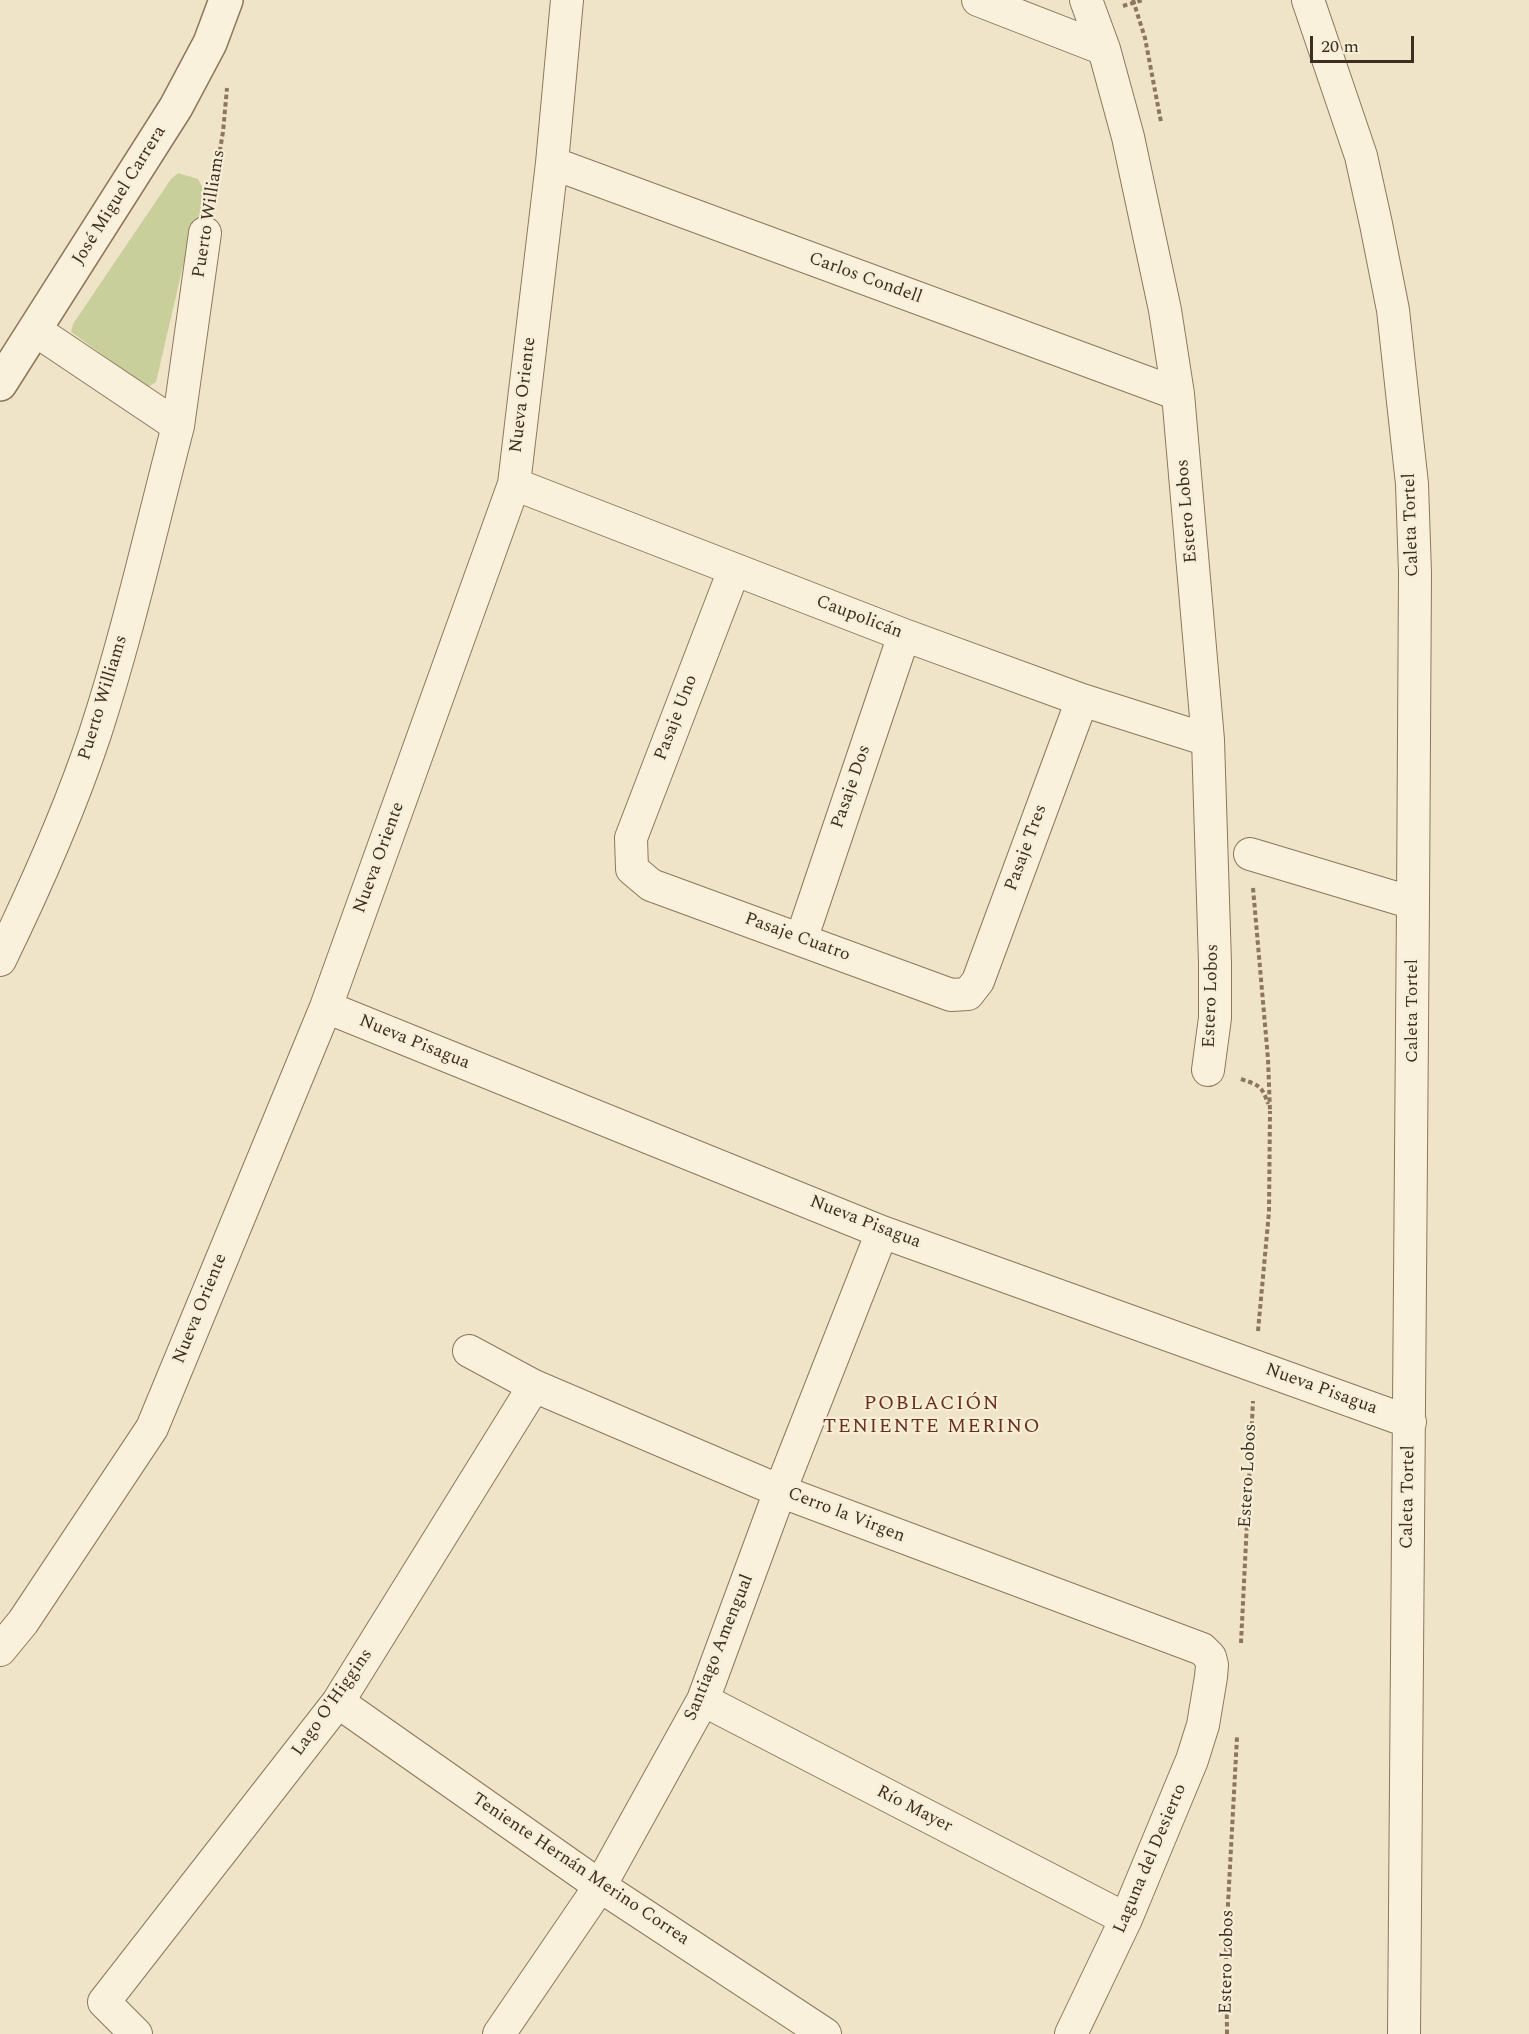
<!DOCTYPE html>
<html>
<head>
<meta charset="utf-8">
<style>
  body { margin:0 }
  #map { position:relative; width:1529px; height:2034px; overflow:hidden; background:#f0e4c8; font-family:Spectral,serif }
  canvas { display:block }
  .scale { position:absolute; left:1310px; top:36px; width:104px; height:27px; box-sizing:border-box; border:3px solid #3d2e20; border-top:0; padding-left:8px; font-size:18px; line-height:21px; white-space:nowrap; color:#3d2e20; -webkit-text-stroke:4px #f7eed8; paint-order:stroke }
</style>
</head>
<body>
<div id="map">
<canvas width="1529" height="2034"></canvas>
<div class="scale">20 m</div>
</div>
<script>
const ctx = document.querySelector('canvas').getContext('2d');
ctx.lineJoin = 'round';
function fillPath(path, color) { ctx.fillStyle = color; ctx.fill(path, 'evenodd'); }
function trace(path, color, width, dash) { ctx.strokeStyle = color; ctx.lineWidth = width; ctx.lineCap = dash ? 'butt' : 'round'; ctx.setLineDash(dash || []); ctx.stroke(path); }
function label(font, color, halo, rows, align = 'center') {
  ctx.font = font + ' Spectral,serif'; ctx.lineWidth = 4.5; ctx.setLineDash([]); ctx.textBaseline = 'middle'; ctx.strokeStyle = halo; ctx.fillStyle = color; for (const [text, x, y, turn = 0] of rows) {
    ctx.save(); ctx.translate(x, y); ctx.rotate((+turn || 0) * Math.PI / 180); ctx.textAlign = isNaN(turn) ? turn : align; if (halo) ctx.strokeText(text, 0, 0); ctx.fillText(text, 0, 0); ctx.restore();
  }
}
const green = new Path2D(`
  M178,173L198,179L205,192L207,208L205,220L183,266L156,382L148,387L71,332L73,324L171,179Z`);
const path = new Path2D(`
  M1133,0L1145,38L1161,122
  M1123,6L1143,0
  M211,203L223,132L227,88
  M1253,888L1268,1059L1270,1111
  M1241,1079C1258,1085 1262,1085 1268,1104
  M1258,1331L1269,1212L1270,1111
  M1241,1643L1253,1401
  M1227,2034L1226,1941L1237,1737`);
const minor = new Path2D(`
  M978,0L1104,49
  M1086,0L1104,49L1128,137L1165,310L1178,394L1208,740L1215,963V1018L1208,1070
  M1308,0L1361,156L1376,224L1393,310L1412,484L1415,573L1413,903L1404,2034
  M552,163L1178,394
  M178,426L205,233
  M514,484L904,635L1082,700L1208,740
  M734,570L631,838L632,869L651,885L951,995L968,994L978,981L1082,700
  M1250,854L1413,903
  M801,940L904,635
  M0,960C36,886 69,812 95,734C128,633 151,529 178,426L35,330
  M326,1007L882,1232L1410,1422
  M469,1351L534,1386L780,1491L1202,1649L1210,1657L1212,1665L1211,1677L1203,1725L1192,1760L1126,1919L1071,2034
  M0,1650L23,1622L152,1428L326,1007L514,484L552,163L567,0
  M703,1700L1126,1919
  M338,1702L600,1886L825,2034
  M136,2034L104,2002L338,1702L534,1386
  M499,2034L600,1886L703,1700L780,1491L882,1232`);
const tertiary = new Path2D(`
  M0,384L176,107L210,43L226,0`);
const streetNames = [
  ["José Miguel Carrera",120,196,-58],
  ["Puerto Williams",210,214,-81],
  ["Carlos Condell",865,279,20],
  ["Nueva Oriente",524,395,-83],
  ["Estero Lobos",1188,511,-95],
  ["Caleta Tortel",1412,525,-92],
  ["Caupolicán",859,618,21],
  ["Puerto Williams",104,698,-73],
  ["Pasaje Uno",677,718,-69],
  ["Pasaje Dos",852,787,-71],
  ["Pasaje Tres",1027,848,-70],
  ["Nueva Oriente",380,858,-70],
  ["Pasaje Cuatro",797,938,20],
  ["Estero Lobos",1212,996,-88],
  ["Caleta Tortel",1413,1011,-90],
  ["Nueva Pisagua",414,1043,22],
  ["Nueva Pisagua",865,1223,21],
  ["Nueva Oriente",201,1309,-68],
  ["Nueva Pisagua",1321,1390,20],
  ["Estero Lobos",1249,1476,-87],
  ["Caleta Tortel",1409,1497,-89],
  ["Cerro la Virgen",846,1516,21],
  ["Santiago Amengual",720,1648,-68],
  ["Lago O'Higgins",333,1703,-55],
  ["Río Mayer",914,1810,27],
  ["Laguna del Desierto",1151,1859,-67],
  ["Teniente Hernán Merino Correa",580,1870,34],
  ["Estero Lobos",1228,1962,-89]
];
const neighbourhoodNames = [
  ["POBLACIÓN",932,1405],
  ["TENIENTE MERINO",932,1428]
];
fillPath(green, '#c9cf9b');
trace(minor, '#8d765c', 34);
trace(tertiary, '#8d765c', 36);
trace(path, '#8d765c', 4, [4.5, 3]);
trace(minor, '#faf1dc', 32);
trace(tertiary, '#faf1dc', 33);
label('18px', '#3d2e20', '#f7eed8', streetNames);
ctx.letterSpacing = '1.5px';
label('20px', '#6b2e1e', '#f7eed8', neighbourhoodNames);
ctx.letterSpacing = '0px';
</script>
</body>
</html>
